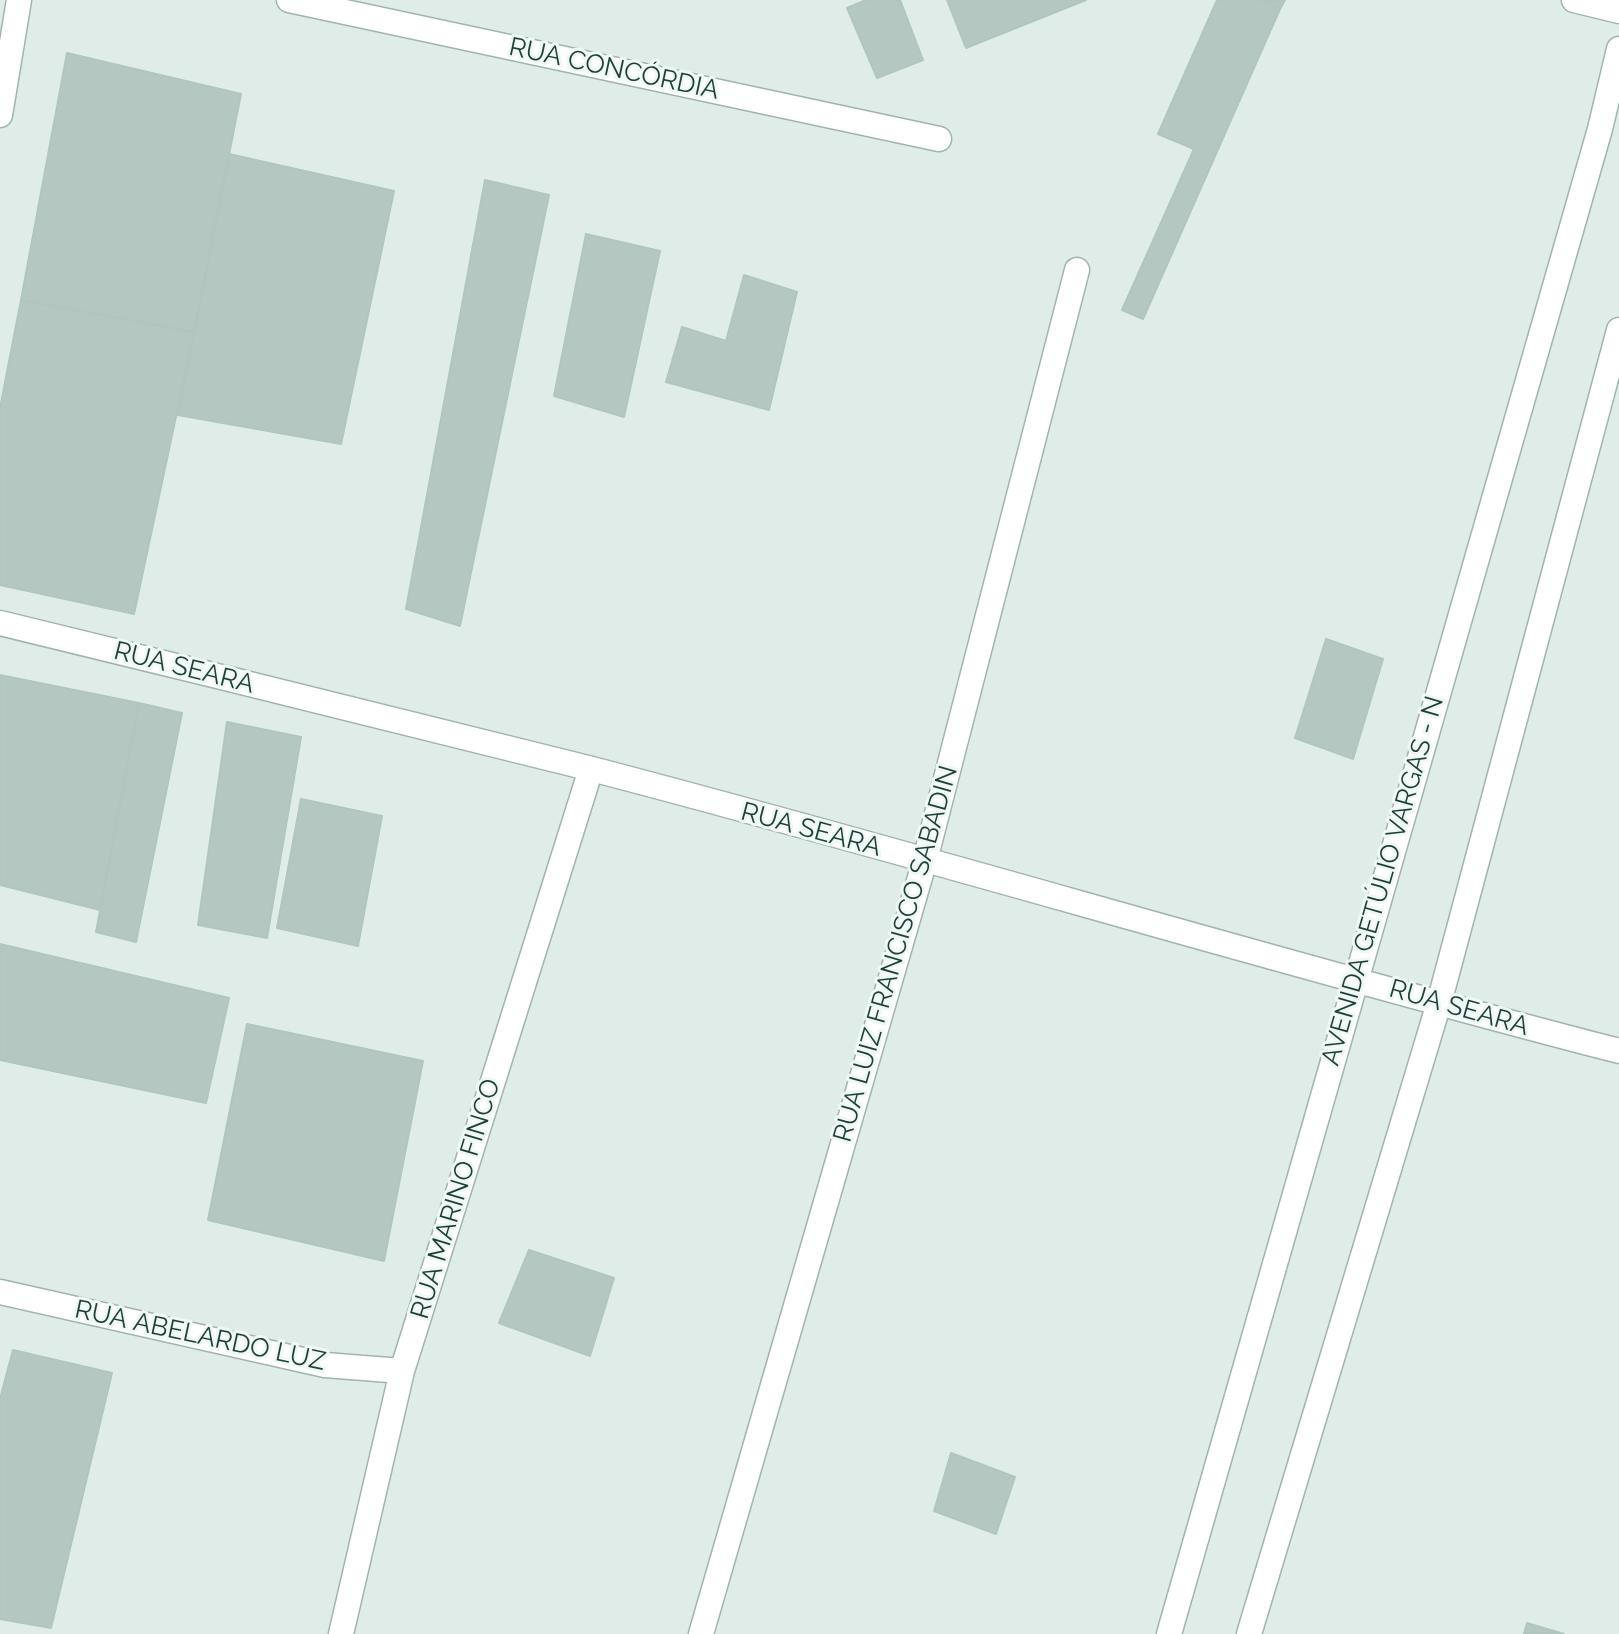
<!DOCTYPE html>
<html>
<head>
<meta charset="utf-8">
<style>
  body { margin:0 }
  canvas { display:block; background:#dfece7 }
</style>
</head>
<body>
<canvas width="1619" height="1634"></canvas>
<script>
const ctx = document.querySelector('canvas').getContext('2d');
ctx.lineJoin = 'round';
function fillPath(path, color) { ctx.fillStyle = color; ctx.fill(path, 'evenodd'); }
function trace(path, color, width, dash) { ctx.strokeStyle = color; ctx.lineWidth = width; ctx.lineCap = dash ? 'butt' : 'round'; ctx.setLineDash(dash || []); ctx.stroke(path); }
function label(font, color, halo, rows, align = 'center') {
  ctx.font = font + ' Raleway,sans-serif'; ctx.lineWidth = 6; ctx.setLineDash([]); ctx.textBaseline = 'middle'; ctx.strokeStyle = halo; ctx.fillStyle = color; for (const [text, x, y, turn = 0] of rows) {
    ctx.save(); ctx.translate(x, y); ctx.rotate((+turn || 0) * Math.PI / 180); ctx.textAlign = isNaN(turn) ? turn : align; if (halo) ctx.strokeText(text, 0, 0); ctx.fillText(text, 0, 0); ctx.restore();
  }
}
const building = new Path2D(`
  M866,0H900L923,60L877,78L847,8Z
  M947,0H1086L966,48Z
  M1217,0H1261L1280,9L1143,319L1122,310L1194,149L1158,134Z
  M1261,0H1285L1280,9Z
  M67,53L241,94L194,332L21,300Z
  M229,154L394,191L341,444L178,415Z
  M485,180L549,195L460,626L406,609Z
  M586,234L660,251L624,417L554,396Z
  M744,275L797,292L769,410L666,382L682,327L726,341Z
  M21,300L194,332L134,614L0,585V408Z
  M1326,639L1383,659L1353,759L1295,738Z
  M0,675L139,703L100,910L0,885Z
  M139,703L182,713L136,942L96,932Z
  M227,722L301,737L267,938L198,925Z
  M301,799L382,816L358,946L277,928Z
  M0,944L229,998L206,1103L0,1060Z
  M247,1024L423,1061L384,1261L208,1220Z
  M529,1250L614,1278L590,1356L499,1323Z
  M13,1350L112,1373L51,1628L0,1619V1399Z
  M951,1453L1015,1477L996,1534L934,1511Z
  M1527,1623L1564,1634H1524Z`);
const minor = new Path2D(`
  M289,0L939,139
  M1574,0L1619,11
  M0,115L19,0
  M0,623C196,671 393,718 588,768C933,858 1274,962 1619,1051
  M0,1292L325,1365L402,1371
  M341,1634L402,1371L591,769
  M701,1634L925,860L1077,270
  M1169,1634L1600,129L1619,49
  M1249,1634L1439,1003L1619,330`);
const streetNames = [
  ["RUA CONCÓRDIA",614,69,12],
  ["RUA SEARA",184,668,14],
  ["RUA SEARA",811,830,15],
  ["AVENIDA GETÚLIO VARGAS - N",1383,881,-74],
  ["RUA LUIZ FRANCISCO SABADIN",896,954,-74],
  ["RUA SEARA",1459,1008,16],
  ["RUA MARINO FINCO",456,1199,-73],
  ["RUA ABELARDO LUZ",200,1336,12]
];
fillPath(building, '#b4c7c1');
trace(building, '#b1c6bf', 2);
trace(minor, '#a1b4af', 27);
trace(minor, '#fff', 24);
label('26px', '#1e3e38', '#f0f8f5', streetNames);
</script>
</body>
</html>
